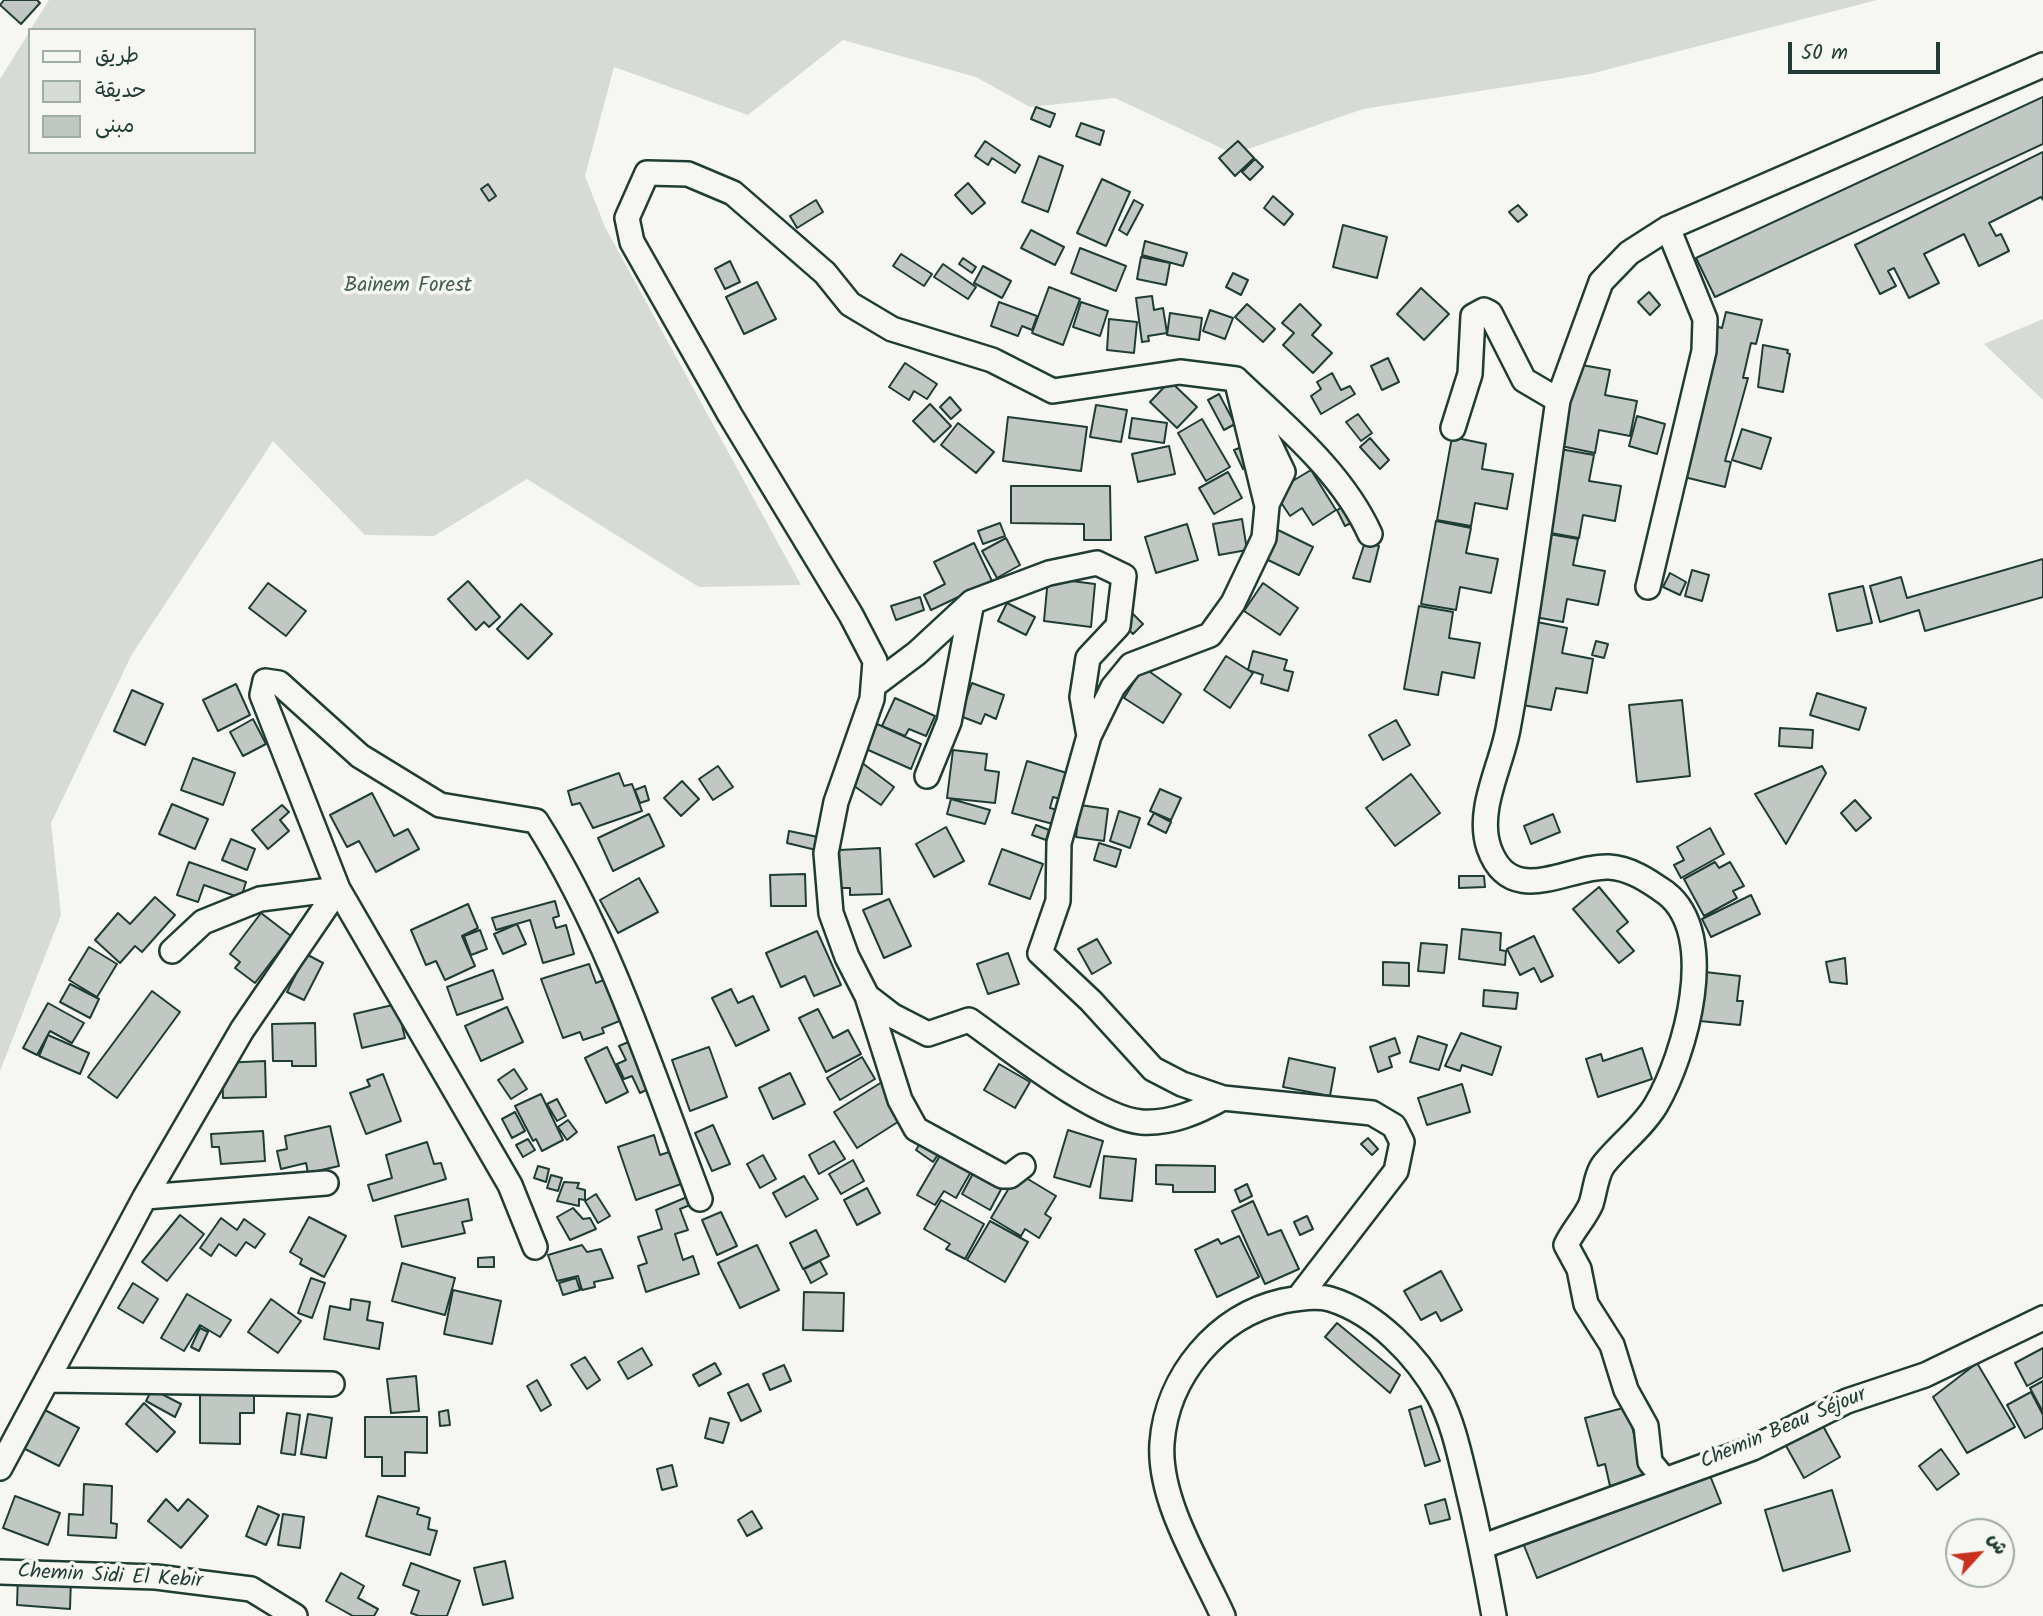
<!DOCTYPE html>
<html>
<head>
<meta charset="utf-8">
<style>
  body { margin:0 }
  #map { position:relative; width:2043px; height:1616px; overflow:hidden; background:#f6f6f2; font-family:Kalam,"Playpen Sans Arabic",sans-serif }
  canvas { display:block }
  .legend { position:absolute; left:28px; top:28px; width:228px; height:126px; box-sizing:border-box; background:#f6f6f2; border:2px solid #a0aca6; margin:0; padding:9px 12px; list-style:none; font-size:21px; color:#1f3d34 }
  .legend li { display:flex; align-items:center; gap:14px; height:35px }
  .legend b { width:35px; border:2px solid #a0aca6 }
  .north { position:absolute; left:1945px; top:1518px; width:70px; height:70px; box-sizing:border-box; background:#f6f6f2; border:2px solid #a0aca6; border-radius:50%; rotate:63deg; font-size:19px; font-weight:700; line-height:28px; text-align:center; color:#1f3d34 }
  .north::after { content:''; display:block; margin:auto; width:24px; height:32px; background:#c8321e; clip-path:polygon(50% 0,100% 100%,50% 72%,0 100%) }
  .scale { position:absolute; left:1788px; top:42px; width:152px; height:32px; box-sizing:border-box; border:4px solid #1f3d34; border-top:0; padding-left:9px; font-size:21px; line-height:24px; white-space:nowrap; color:#1f3d34; -webkit-text-stroke:5px #f6f6f2; paint-order:stroke }
</style>
</head>
<body>
<div id="map">
<canvas width="2043" height="1616"></canvas>
<ul class="legend">
<li><b style="height:9px;background:#f6f6f2"></b>طريق</li>
<li><b style="height:19px;background:#d6dbd6"></b>حديقة</li>
<li><b style="height:19px;background:#c1c8c3"></b>مبنى</li>
</ul>
<div class="north">ش</div>
<div class="scale">50 m</div>
</div>
<script>
const ctx = document.querySelector('canvas').getContext('2d');
ctx.lineJoin = 'round';
function fillPath(path, color) { ctx.fillStyle = color; ctx.fill(path, 'evenodd'); }
function trace(path, color, width, dash) { ctx.strokeStyle = color; ctx.lineWidth = width; ctx.lineCap = dash ? 'butt' : 'round'; ctx.setLineDash(dash || []); ctx.stroke(path); }
function label(font, color, halo, rows, align = 'center') {
  ctx.font = font + ' Kalam,sans-serif'; ctx.lineWidth = 7; ctx.setLineDash([]); ctx.textBaseline = 'middle'; ctx.strokeStyle = halo; ctx.fillStyle = color; for (const [text, x, y, turn = 0] of rows) {
    ctx.save(); ctx.translate(x, y); ctx.rotate((+turn || 0) * Math.PI / 180); ctx.textAlign = isNaN(turn) ? turn : align; if (halo) ctx.strokeText(text, 0, 0); ctx.fillText(text, 0, 0); ctx.restore();
  }
}
const green = new Path2D(`
  M49,0H1877L1590,74L1363,109L1234,154L1115,98L1030,107L976,77L843,40L748,115L614,67L585,176L605,227L801,585L699,587L527,479L434,536L365,535L273,441L132,654L51,823L61,915L0,1071V79L30,31V152H254V30H30Z
  M2043,319V400L1984,344Z`);
const building = new Path2D(`
  M4,0H37L40,3L21,24L0,5Z
  M2043,97V144L1715,297L1696,258Z
  M1036,107L1055,114L1050,127L1031,119Z
  M1081,123L1104,131L1100,145L1076,136Z
  M985,141L1020,165L1015,173L992,158L988,165L975,156Z
  M1238,141L1254,158L1235,176L1219,158Z
  M2043,152V200L2041,197L1989,223L1996,236L2001,234L2009,251L1979,266L1964,234L1924,254L1939,283L1909,298L1894,268L1888,271L1896,286L1880,294L1855,245Z
  M1039,156L1063,166L1048,212L1022,202Z
  M1255,159L1263,167L1250,180L1242,172Z
  M1102,179L1130,192L1106,246L1077,233Z
  M968,183L985,203L972,214L955,195Z
  M488,184L496,196L489,201L481,189Z
  M1273,196L1293,214L1284,225L1264,208Z
  M816,200L823,212L797,228L790,216Z
  M1134,200L1143,205L1127,235L1119,230Z
  M1518,205L1527,215L1518,222L1509,212Z
  M1343,225L1387,237L1377,278L1333,267Z
  M1031,230L1064,247L1055,265L1021,248Z
  M1145,241L1187,253L1183,266L1142,255Z
  M1080,248L1126,266L1116,291L1071,273Z
  M901,254L932,274L924,286L893,266Z
  M1141,257L1170,263L1166,285L1137,279Z
  M963,258L976,267L972,273L959,264Z
  M730,261L740,282L725,289L715,269Z
  M943,264L976,287L968,299L934,277Z
  M983,266L1011,281L1002,298L974,283Z
  M1233,273L1248,280L1241,295L1226,287Z
  M757,282L776,319L744,334L726,297Z
  M1049,287L1080,299L1063,345L1032,333Z
  M1421,288L1449,314L1424,340L1397,314Z
  M1649,292L1660,305L1650,315L1638,302Z
  M1152,296L1154,310L1163,308L1167,333L1148,336L1149,341L1142,342L1136,298Z
  M999,302L1037,316L1032,330L1022,326L1018,336L991,326Z
  M1081,302L1108,311L1100,336L1073,327Z
  M1247,304L1275,329L1263,342L1235,317Z
  M1300,304L1321,325L1312,335L1332,353L1313,373L1283,345L1294,333L1282,323Z
  M1210,310L1233,318L1225,339L1203,331Z
  M1726,312L1762,320L1756,344L1751,343L1743,378H1748L1725,461L1731,462L1725,487L1680,476L1715,326L1722,328Z
  M1170,313L1202,318L1199,340L1167,335Z
  M1109,319L1137,322L1134,353L1107,350Z
  M1763,345L1788,350L1787,353L1790,354L1783,392L1758,387Z
  M1388,358L1399,382L1382,390L1371,366Z
  M905,363L937,384L927,399L914,391L909,400L889,387Z
  M1576,364L1610,370L1605,395L1637,401L1630,436L1599,430L1595,453L1561,446Z
  M1332,373L1341,390L1350,386L1355,394L1321,414L1311,396L1321,389L1317,382Z
  M1170,381L1197,407L1177,428L1150,402Z
  M1219,394L1235,424L1224,430L1208,400Z
  M950,397L961,410L951,419L940,407Z
  M930,404L951,426L934,442L913,421Z
  M1096,405L1127,410L1121,442L1090,437Z
  M1358,414L1372,433L1361,441L1346,422Z
  M1637,416L1665,424L1657,454L1629,446Z
  M1008,417L1087,427L1081,471L1003,461Z
  M1132,418L1167,423L1164,443L1129,438Z
  M1202,419L1230,467L1206,481L1178,433Z
  M958,423L994,452L976,473L941,445Z
  M1742,429L1771,438L1761,469L1732,460Z
  M1452,437L1486,444L1482,469L1513,474L1507,509L1475,503L1471,526L1437,520Z
  M1370,438L1389,460L1380,469L1360,447Z
  M1169,446L1175,474L1138,482L1132,454Z
  M1242,447L1251,466L1243,469L1234,450Z
  M1560,449L1594,455L1589,481L1621,486L1615,521L1583,515L1579,538L1545,532Z
  M1311,470L1336,510L1313,525L1302,508L1290,516L1274,492Z
  M1228,472L1242,498L1214,514L1199,488Z
  M1011,486H1110L1111,540H1084V524L1011,523Z
  M1346,505L1355,521L1345,526L1337,510Z
  M1242,519L1247,550L1219,555L1213,524Z
  M1436,521L1471,528L1466,553L1498,559L1491,593L1460,587L1456,610L1421,604Z
  M1000,523L1005,536L983,544L978,531Z
  M1187,524L1198,560L1156,573L1145,537Z
  M1278,530L1313,547L1299,575L1264,558Z
  M1543,533L1578,539L1573,565L1605,571L1598,605L1567,599L1563,622L1529,616Z
  M1006,538L1020,565L997,578L982,551Z
  M1365,542L1379,546L1370,582L1353,578Z
  M974,543L992,581L931,610L924,595L945,584L934,562Z
  M2043,559V597L1925,631L1919,610L1880,622L1870,586L1901,577L1907,598Z
  M1692,570L1709,575L1702,601L1685,596Z
  M1670,573L1686,582L1680,595L1663,587Z
  M1048,578L1095,584L1091,627L1044,621Z
  M468,581L500,617L489,627L484,622L476,630L448,599Z
  M268,583L306,611L286,636L249,608Z
  M1263,583L1298,608L1280,635L1244,611Z
  M1863,586L1872,623L1837,631L1829,594Z
  M920,597L924,610L896,620L891,606Z
  M1007,603L1035,617L1026,635L998,621Z
  M521,604L552,634L528,659L497,629Z
  M1419,606L1453,612L1449,638L1480,643L1474,678L1442,672L1438,695L1404,689Z
  M1130,611L1143,624L1133,634L1120,621Z
  M1532,621L1567,628L1562,653L1593,659L1587,693L1556,688L1551,710L1517,704Z
  M1596,641L1608,644L1604,658L1592,655Z
  M1253,651L1287,660L1284,670L1293,672L1288,691L1261,683L1263,675L1248,670Z
  M1226,656L1253,673L1230,708L1204,690Z
  M1143,667L1181,694L1163,723L1124,698Z
  M972,683L1004,695L996,719L985,714L981,724L960,716Z
  M236,684L250,715L218,731L203,700Z
  M132,690L163,704L145,745L114,731Z
  M1817,693L1866,708L1859,730L1810,715Z
  M895,698L935,716L926,736L909,729L905,736L882,726Z
  M1682,700L1690,776L1637,782L1629,705Z
  M253,719L266,744L243,756L230,732Z
  M1396,720L1410,745L1383,760L1369,735Z
  M877,724L921,744L911,769L866,749Z
  M1780,728L1813,730L1812,748L1779,746Z
  M953,750L987,754L985,770L999,772L995,803L947,798Z
  M193,758L235,773L223,805L181,790Z
  M1027,761L1067,773L1060,799L1053,797L1050,808L1057,810L1053,824L1012,813Z
  M861,762L894,787L881,805L847,781Z
  M718,766L733,787L713,800L699,779Z
  M1822,766L1826,773L1786,844L1755,794Z
  M619,773L624,786L632,784L642,811L593,828L580,803L572,805L568,791Z
  M1411,774L1440,813L1395,846L1366,808Z
  M682,781L699,799L681,816L664,798Z
  M645,786L649,800L640,803L635,790Z
  M1160,789L1181,798L1171,820L1150,811Z
  M372,793L394,836L408,829L419,849L376,872L359,841L347,847L330,815Z
  M951,799L990,810L985,824L947,814Z
  M1855,800L1871,818L1856,831L1841,813Z
  M172,804L208,819L195,849L159,834Z
  M282,805L289,812L280,820L289,831L268,849L252,830Z
  M1080,805L1108,809L1104,841L1076,837Z
  M1119,811L1140,818L1130,848L1110,841Z
  M1154,813L1171,822L1166,833L1148,824Z
  M649,814L664,846L613,871L598,838Z
  M1553,814L1560,832L1531,844L1524,826Z
  M1036,825L1049,830L1046,840L1032,835Z
  M946,827L964,861L934,877L916,844Z
  M1710,828L1724,854L1681,878L1674,865L1684,860L1677,847Z
  M789,831L818,837L816,850L787,843Z
  M231,839L255,849L247,870L222,860Z
  M1099,843L1121,850L1116,867L1094,860Z
  M880,848L882,894L850,895V888H841L839,850Z
  M1002,849L1043,864L1030,899L989,884Z
  M189,862L246,882L241,898L204,885L198,902L177,895Z
  M1715,862L1719,868L1730,862L1744,886L1733,891L1737,898L1704,916L1684,879Z
  M805,874L806,906H771L770,875Z
  M1459,876H1484L1485,887L1459,888Z
  M639,878L658,912L618,933L600,900Z
  M1599,887L1628,922L1617,931L1634,951L1619,963L1573,909Z
  M1751,895L1760,914L1711,937L1702,919Z
  M155,897L175,915L142,952L135,946L120,963L95,940L118,913L130,924Z
  M889,899L911,946L884,958L863,910Z
  M555,901L559,916L553,918L556,928L566,925L574,954L543,963L530,920L496,930L492,918Z
  M468,904L478,928L462,936L475,966L445,980L436,961L426,965L411,930Z
  M261,913L291,936L255,983L235,968L240,962L230,954Z
  M517,924L526,944L503,954L494,934Z
  M1462,929L1501,933L1500,950L1506,951L1505,965L1459,959Z
  M480,930L487,949L471,955L464,936Z
  M817,931L841,985L814,996L805,976L781,987L766,953Z
  M1534,936L1553,976L1541,982L1534,968L1520,975L1507,949Z
  M1097,939L1111,963L1092,974L1078,949Z
  M1421,943L1447,945L1444,973L1418,971Z
  M89,947L117,964L97,997L69,980Z
  M1008,953L1019,984L988,994L977,964Z
  M306,954L323,963L304,1000L287,992Z
  M1845,958L1847,984L1830,982L1826,962Z
  M1383,962L1409,963V986L1383,985Z
  M589,964L596,983L606,979L622,1020L602,1028L604,1033L583,1040L580,1032L563,1038L541,979Z
  M493,970L503,999L457,1015L447,987Z
  M1705,972L1740,976L1737,1001H1743L1740,1025L1700,1021Z
  M70,984L99,999L90,1018L60,1002Z
  M731,989L738,1003L753,996L769,1030L736,1046L712,998Z
  M1484,990L1518,993L1516,1009L1483,1006Z
  M152,991L180,1012L117,1098L88,1077Z
  M48,1003L84,1023L72,1043L50,1031L37,1055L23,1048Z
  M397,1004L405,1038L362,1048L354,1014Z
  M507,1007L523,1042L481,1061L465,1026Z
  M818,1009L833,1038L848,1030L861,1054L826,1072L799,1018Z
  M315,1023L316,1066H292V1061H273L272,1024Z
  M1461,1033L1501,1047L1492,1075L1462,1065L1460,1071L1445,1066Z
  M48,1035L89,1053L80,1074L39,1056Z
  M1418,1036L1447,1045L1439,1070L1410,1062Z
  M1395,1038L1400,1053L1389,1057L1392,1067L1378,1072L1370,1047Z
  M633,1040L654,1086L640,1093L632,1076L624,1079L617,1064L626,1060L619,1046Z
  M607,1047L628,1092L606,1103L585,1058Z
  M709,1047L727,1097L690,1111L672,1060Z
  M1642,1048L1652,1079L1598,1097L1586,1059L1601,1054L1603,1061Z
  M862,1057L875,1079L840,1100L827,1078Z
  M1289,1058L1335,1068L1330,1096L1283,1087Z
  M265,1061L266,1097L223,1098L222,1063Z
  M999,1064L1030,1082L1015,1108L984,1090Z
  M514,1069L527,1089L511,1099L498,1080Z
  M790,1073L805,1104L773,1119L759,1088Z
  M383,1074L401,1121L366,1134L350,1093L370,1086L367,1080Z
  M882,1082L904,1118L857,1148L834,1112Z
  M1462,1084L1470,1112L1427,1125L1418,1098Z
  M541,1094L563,1140L542,1151L536,1139L533,1141L515,1106Z
  M557,1099L566,1116L557,1121L547,1104Z
  M515,1112L525,1131L512,1138L502,1119Z
  M568,1120L577,1132L567,1140L558,1127Z
  M713,1125L730,1164L712,1171L695,1133Z
  M330,1126L339,1166L308,1173L306,1163L281,1169L277,1151L287,1149L285,1136Z
  M1068,1130L1103,1141L1090,1187L1054,1177Z
  M263,1131L265,1161L221,1164L219,1147H212L211,1134Z
  M654,1135L660,1155L672,1151L684,1183L636,1200L618,1147Z
  M1368,1138L1378,1149L1372,1155L1361,1144Z
  M528,1139L535,1150L523,1157L516,1145Z
  M834,1141L845,1159L819,1174L809,1155Z
  M427,1142L434,1164L441,1163L446,1179L373,1201L368,1185L392,1178L386,1155Z
  M921,1142L939,1153L933,1162L916,1150Z
  M942,1152L972,1170L956,1198L944,1191L935,1205L917,1195Z
  M763,1155L776,1179L760,1188L747,1164Z
  M1104,1156L1136,1159L1132,1201L1100,1198Z
  M853,1160L864,1181L841,1194L829,1174Z
  M1156,1165L1215,1166V1192H1173V1185L1156,1184Z
  M538,1166L549,1169L546,1182L534,1178Z
  M977,1166L1005,1182L990,1210L962,1194Z
  M1018,1173L1056,1196L1045,1214L1051,1218L1039,1238L1025,1229L1021,1236L991,1218Z
  M551,1175L562,1178L558,1191L547,1188Z
  M804,1176L818,1199L786,1217L773,1193Z
  M564,1182L579,1183L577,1188L585,1190V1200L579,1199V1206L557,1201Z
  M1247,1184L1252,1196L1240,1202L1235,1190Z
  M867,1188L880,1213L857,1225L844,1200Z
  M596,1194L610,1216L598,1223L585,1201Z
  M687,1197L690,1205L680,1209L688,1230L675,1234L683,1260L693,1256L699,1274L646,1292L638,1266L647,1263L638,1237L662,1229L656,1210Z
  M468,1199L472,1220L462,1222L465,1233L402,1247L395,1216Z
  M941,1200L984,1224L965,1259L946,1249L950,1244L924,1229Z
  M1253,1201L1268,1235L1281,1230L1299,1269L1265,1284L1232,1211Z
  M573,1208L583,1219L590,1218L596,1229L570,1240L557,1217Z
  M721,1212L737,1246L717,1255L702,1220Z
  M180,1215L204,1234L167,1281L142,1262Z
  M1307,1216L1313,1229L1300,1235L1294,1222Z
  M309,1217L346,1236L324,1277L300,1264L302,1259L290,1252Z
  M221,1218L237,1230L244,1219L265,1234L255,1248L246,1242L236,1256L219,1244L211,1256L200,1248Z
  M990,1221L1028,1242L1005,1282L967,1260Z
  M816,1230L829,1256L803,1269L790,1243Z
  M1239,1236L1259,1277L1217,1297L1195,1250L1218,1239L1221,1244Z
  M582,1245L587,1252L601,1249L613,1278L594,1282L595,1287L582,1290L578,1276L557,1281L548,1255Z
  M757,1245L779,1290L740,1308L718,1263Z
  M494,1257V1267H478V1258Z
  M820,1261L827,1274L811,1283L804,1269Z
  M402,1263L455,1278L445,1315L392,1301Z
  M1441,1271L1462,1310L1441,1321L1436,1312L1421,1320L1404,1291Z
  M311,1278L325,1283L312,1318L298,1313Z
  M576,1278L580,1290L563,1295L559,1283Z
  M133,1283L158,1299L143,1323L118,1308Z
  M453,1290L501,1301L492,1344L444,1334Z
  M804,1292L844,1293L843,1331L803,1330Z
  M187,1294L231,1320L220,1337L200,1325L184,1351L161,1338Z
  M271,1299L301,1321L278,1353L248,1332Z
  M351,1299L370,1302L367,1320L383,1323L379,1349L324,1339L330,1306L350,1310Z
  M1337,1323L1400,1375L1390,1393L1325,1337Z
  M200,1328L208,1332L199,1351L191,1347Z
  M642,1348L652,1365L628,1379L618,1362Z
  M2043,1348V1377L2027,1386L2015,1363Z
  M585,1357L600,1380L587,1389L571,1365Z
  M715,1363L721,1374L699,1386L693,1375Z
  M1977,1363L2015,1427L1967,1453L1933,1397Z
  M784,1365L791,1381L770,1390L763,1374Z
  M416,1376L419,1411L391,1413L387,1379Z
  M537,1380L551,1405L541,1411L527,1386Z
  M2043,1381V1412L2030,1388Z
  M748,1384L761,1411L741,1421L728,1393Z
  M254,1385V1413H240V1444L200,1443V1388Z
  M152,1389L181,1404L175,1417L146,1401Z
  M2031,1392L2043,1415V1428L2025,1438L2007,1405Z
  M144,1403L175,1432L157,1452L126,1424Z
  M1421,1406L1440,1461L1425,1466L1409,1410Z
  M1627,1407L1645,1477L1610,1486L1605,1464L1598,1466L1585,1418Z
  M43,1409L79,1428L59,1466L23,1448Z
  M448,1410L450,1425L440,1426L439,1412Z
  M287,1413L300,1415L295,1455L281,1453Z
  M308,1414L332,1418L326,1458L301,1454Z
  M1817,1415L1840,1457L1804,1478L1780,1435Z
  M365,1417H427V1453L405,1452V1476H382V1457H365Z
  M710,1418L729,1423L723,1443L705,1438Z
  M1941,1449L1959,1474L1937,1490L1919,1466Z
  M672,1465L677,1486L662,1490L657,1469Z
  M1707,1468L1721,1503L1537,1578L1523,1543Z
  M84,1484L112,1486L111,1523L117,1524L116,1538L68,1535L69,1514L83,1515Z
  M1832,1490L1850,1551L1783,1571L1765,1510Z
  M15,1496L60,1513L48,1545L3,1528Z
  M378,1496L419,1508L417,1514L430,1518L428,1529L437,1531L430,1555L366,1536Z
  M166,1499L178,1511L188,1499L208,1516L181,1548L148,1521Z
  M1445,1499L1450,1519L1430,1524L1425,1505Z
  M258,1506L279,1515L266,1545L246,1536Z
  M752,1511L762,1528L747,1536L738,1520Z
  M283,1514L304,1517L300,1548L278,1545Z
  M505,1561L513,1598L483,1605L474,1568Z
  M411,1563L460,1581L447,1616H419L411,1613L419,1591L403,1585Z
  M341,1573L364,1586L358,1598L378,1609L374,1616H353L326,1601Z
  M18,1575L71,1578L70,1609L17,1605Z`);
const minor = new Path2D(`
  M1236,379C1284,425 1342,472 1370,534
  M1558,400L1601,282L1629,253L1668,228L2043,65
  M1252,407L1283,472L1267,504
  M1453,428L1470,374L1473,316L1484,310L1490,313L1524,380L1558,400C1542,510 1528,620 1508,729C1501,767 1476,810 1489,848C1511,910 1569,865 1609,867C1630,868 1649,881 1666,893C1720,935 1685,1055 1656,1105C1643,1127 1620,1144 1604,1164C1596,1174 1595,1192 1591,1204C1585,1218 1573,1230 1566,1245L1579,1269L1586,1304L1612,1345L1626,1390L1646,1426L1650,1462L1664,1479
  M1648,587L1704,351L1705,319L1668,228
  M873,686L917,653L972,602L1049,573L1097,563L1124,576L1118,626L1088,658L1082,697L1089,736
  M927,776L949,722L972,602
  M172,951L203,922L260,899L338,889
  M867,996L900,1100L916,1129L1002,1176H1010L1023,1166
  M1223,1098C1198,1112 1171,1124 1141,1122C1095,1118 1009,1048 969,1020L928,1034L893,1016L867,996L847,957L831,913L826,853L836,802L872,699L875,661L851,615L730,415L632,242L627,218L647,173L688,174L733,193L825,273L850,304L892,329L992,360L1053,391L1180,372L1236,379L1267,506L1264,538L1233,603L1210,635L1131,665L1113,687L1089,736L1059,843L1058,901L1040,953L1091,1001L1153,1069L1182,1084L1223,1098L1372,1113L1394,1126L1402,1142L1396,1171L1299,1297
  M145,1197L326,1183
  M535,1247L510,1185L338,889L262,695L265,681L279,683L360,756L440,805L536,821C609,936 652,1072 700,1199
  M48,1380L332,1384
  M0,1468L145,1197L242,1030L338,889
  M1481,1547L1753,1448L1847,1401L1925,1375L2043,1318
  M0,1572L156,1577L251,1589L295,1616
  M1223,1616C1200,1565 1158,1500 1162,1443C1167,1376 1217,1316 1283,1301C1298,1298 1316,1295 1330,1299C1376,1313 1417,1356 1439,1396C1453,1423 1459,1452 1466,1481C1477,1526 1486,1571 1494,1616`);
const parkNames = [
  ["Bainem Forest",408,287]
];
const streetNames = [
  ["Chemin Beau Séjour",1784,1430,-23],
  ["Chemin Sidi El Kebir",110,1578,3]
];
fillPath(green, '#d6dbd6');
fillPath(building, '#c1c8c3');
trace(building, '#1f3d34', 2);
trace(minor, '#1f3d34', 28);
trace(minor, '#f6f6f2', 23);
label('21px', '#445d54', '#f6f6f2', parkNames);
label('21px', '#1f3d34', '#f6f6f2', streetNames);
</script>
</body>
</html>
